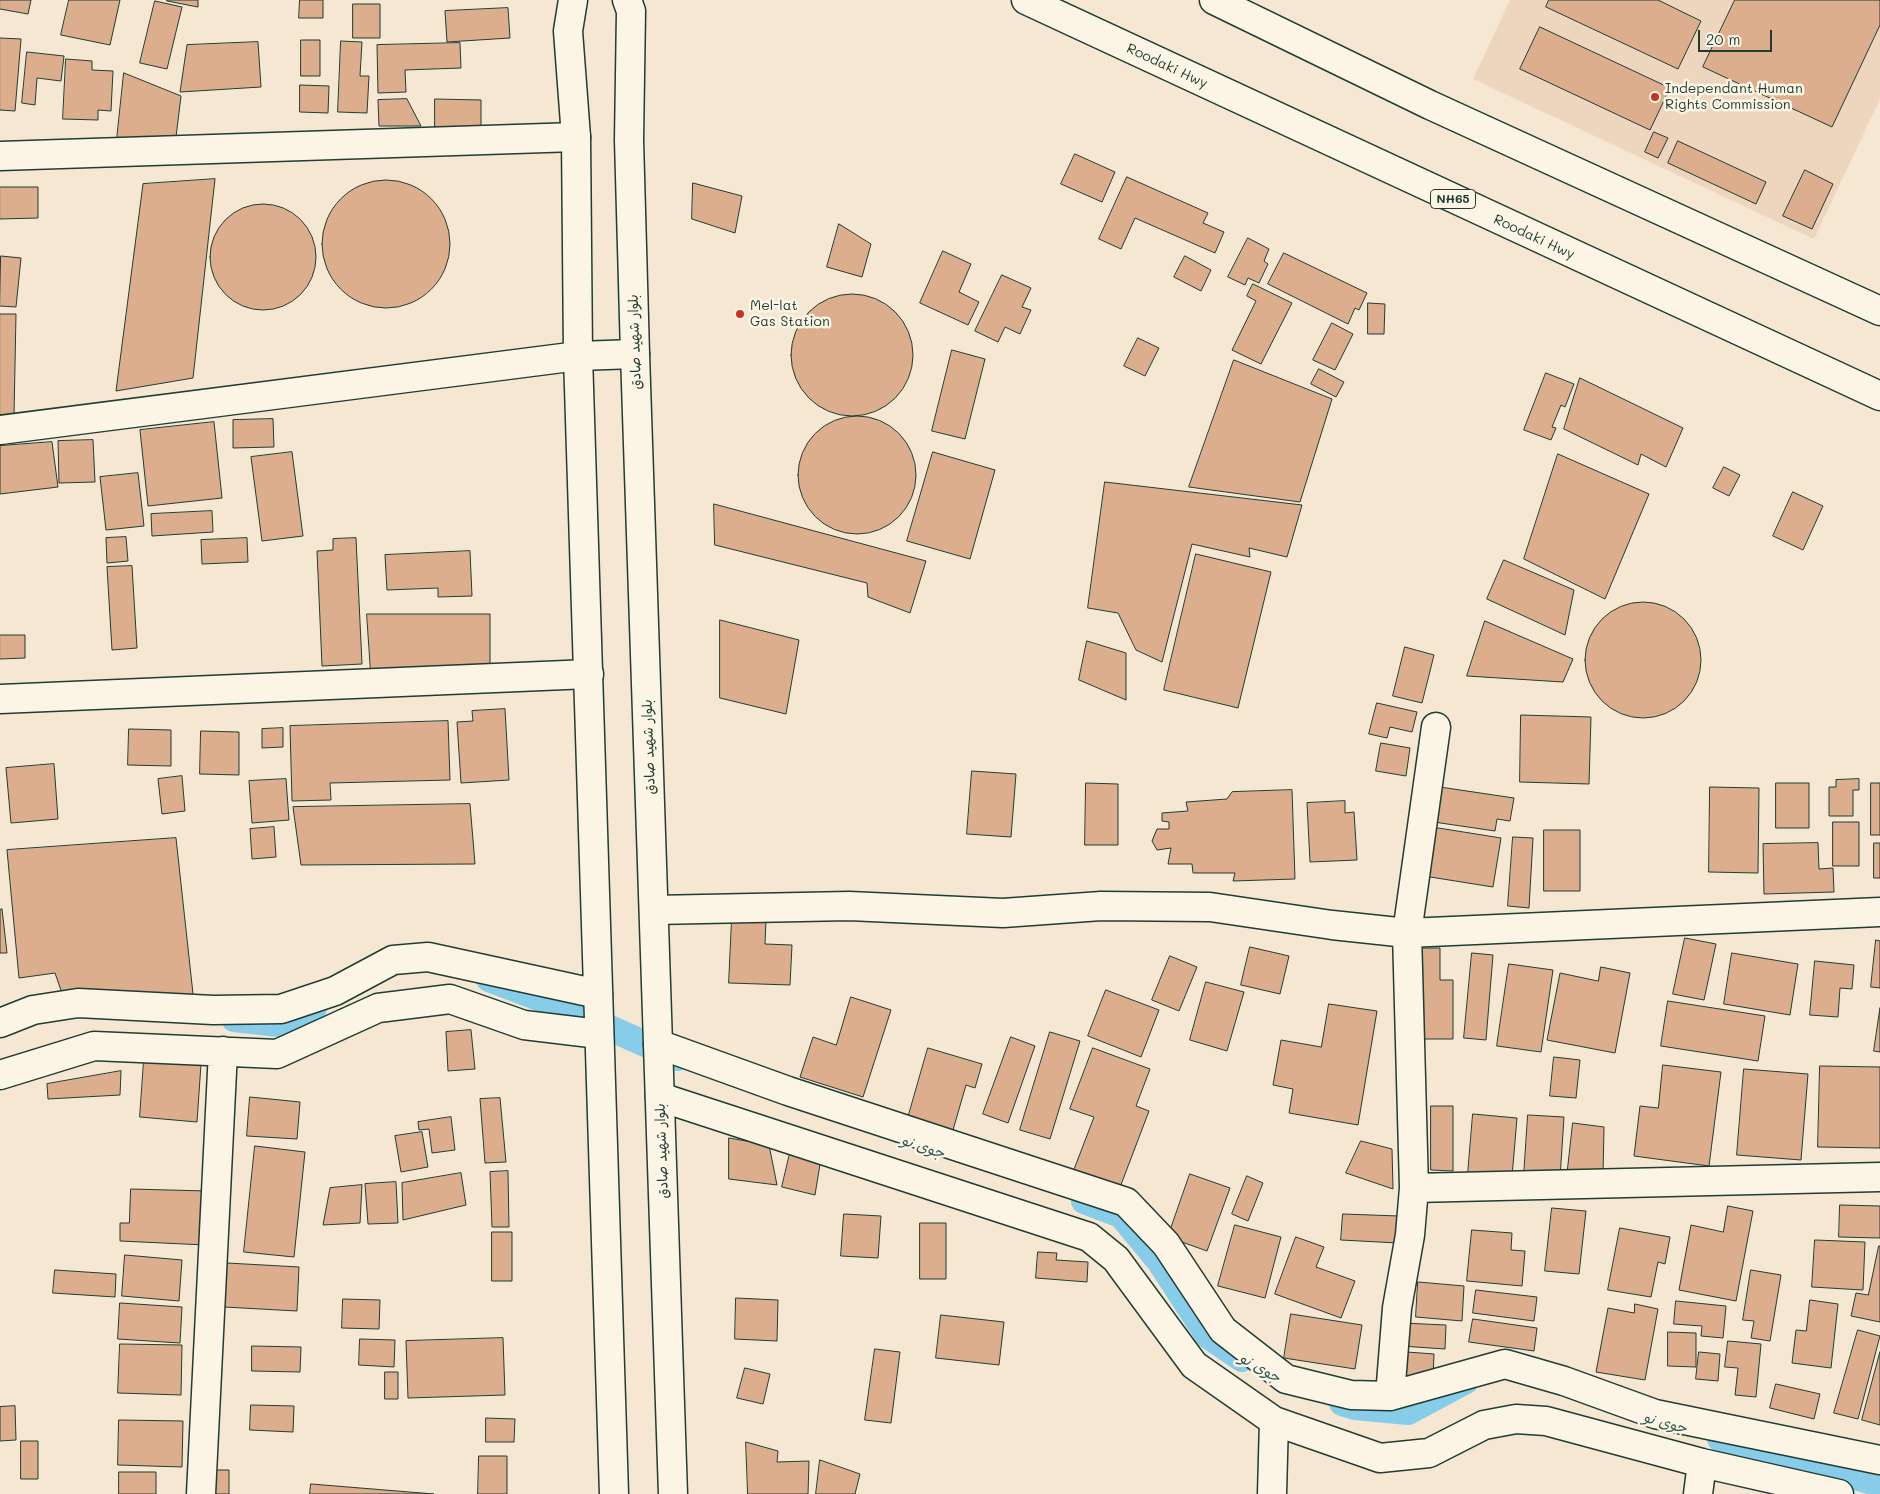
<!DOCTYPE html>
<html>
<head>
<meta charset="utf-8">
<style>
  body { margin:0 }
  #map { position:relative; width:1880px; height:1494px; overflow:hidden; background:#f6e7d3; font-family:Mali,sans-serif }
  canvas { display:block }
  .scale { position:absolute; left:1698px; top:30px; width:74px; height:22px; box-sizing:border-box; border:2px solid #1f3d34; border-top:0; padding-left:6px; font-size:15px; line-height:18px; white-space:nowrap; color:#1f3d34; -webkit-text-stroke:4px #fcf5e5; paint-order:stroke }
</style>
</head>
<body>
<div id="map">
<canvas width="1880" height="1494"></canvas>
<div class="scale">20 m</div>
</div>
<script>
const ctx = document.querySelector('canvas').getContext('2d');
ctx.lineJoin = 'round';
function fillPath(path, color) { ctx.fillStyle = color; ctx.fill(path, 'evenodd'); }
function trace(path, color, width, dash) { ctx.strokeStyle = color; ctx.lineWidth = width; ctx.lineCap = dash ? 'butt' : 'round'; ctx.setLineDash(dash || []); ctx.stroke(path); }
function label(font, color, halo, rows, align = 'center') {
  ctx.font = font + ' Mali,"Playpen Sans Arabic",sans-serif'; ctx.lineWidth = 5; ctx.setLineDash([]); ctx.textBaseline = 'middle'; ctx.strokeStyle = halo; ctx.fillStyle = color; for (const [text, x, y, turn = 0] of rows) {
    ctx.save(); ctx.translate(x, y); ctx.rotate((+turn || 0) * Math.PI / 180); ctx.textAlign = isNaN(turn) ? turn : align; if (halo) ctx.strokeText(text, 0, 0); ctx.fillText(text, 0, 0); ctx.restore();
  }
}
const built = new Path2D(`
  M1510,0H1880V99L1814,239L1473,79Z`);
const canal = new Path2D(`
  M489,979L560,1006L677,1058
  M234,1019L279,1024L314,1008
  M1084,1201L1121,1215L1159,1261L1208,1336L1242,1359
  M1342,1403L1355,1407L1408,1412L1466,1381
  M1720,1439L1880,1484`);
const building = new Path2D(`
  M0,0H31L28,14L0,9Z
  M69,0H120L110,45L61,35Z
  M167,0H198V7L167,1Z
  M300,0H323V18H299Z
  M1549,0H1658L1701,21L1678,69L1546,7Z
  M1735,0H1880V25L1832,127L1703,67Z
  M155,1L182,7L167,69L140,63Z
  M353,4H380V38H353Z
  M508,8L510,38L447,42L445,11Z
  M1540,27L1670,88L1650,130L1520,69Z
  M0,38L21,39L15,111L0,110Z
  M301,40H320V76H301Z
  M341,41L362,42L360,76H369L367,113L338,112Z
  M258,42L261,87L180,92L187,45Z
  M460,43L461,68L405,70L406,92L378,93L377,45Z
  M27,52L64,56L61,81L37,78L35,105L22,103Z
  M66,59L92,61V70L113,71L111,111L98,110V120L63,119Z
  M124,73L181,96L176,137L117,139Z
  M300,85L329,86L328,113L300,112Z
  M407,99L421,126H379L378,100Z
  M435,99L481,100V128L435,127Z
  M1654,132L1668,138L1658,158L1645,152Z
  M1678,141L1766,182L1756,204L1668,163Z
  M1075,154L1115,172L1102,202L1061,184Z
  M1805,170L1833,184L1812,229L1783,216Z
  M1127,177L1208,213L1203,223L1224,232L1215,253L1135,218L1121,249L1099,239Z
  M215,179L193,378L116,391L143,184Z
  M322 244a64 64 0 1 1 128 0a64 64 0 1 1-128 0Z
  M693,183L742,196L735,233L692,219Z
  M0,187H38V218L0,219Z
  M210 257a53 53 0 1 1 106 0a53 53 0 1 1-106 0Z
  M839,224L871,244L862,277L827,267Z
  M1248,238L1269,249L1264,261L1268,264L1259,283L1248,278L1245,285L1228,277Z
  M943,251L971,264L959,292L979,302L968,325L920,303Z
  M1284,253L1367,293L1359,310L1355,308L1348,324L1268,284Z
  M1,256L21,258L16,307L0,306Z
  M1185,256L1211,270L1201,291L1174,277Z
  M1002,275L1031,288L1022,307L1031,310L1020,334L1005,327L998,342L975,331Z
  M1253,284L1292,303L1261,364L1232,350L1256,301L1247,296Z
  M791 355a61 61 0 1 1 122 0a61 61 0 1 1-122 0Z
  M1368,303L1385,304L1384,334H1368Z
  M0,314H16L14,415H0Z
  M1332,323L1353,334L1335,370L1313,360Z
  M1138,338L1159,348L1145,376L1124,366Z
  M952,350L985,359L965,439L932,431Z
  M1234,360L1332,399L1300,502L1189,487Z
  M1319,369L1344,382L1336,397L1311,384Z
  M1546,373L1574,384L1565,407L1561,405L1552,427L1556,428L1551,440L1524,430Z
  M1580,378L1683,428L1666,467L1641,454L1638,465L1564,429Z
  M798 475a59 59 0 1 1 118 0a59 59 0 1 1-118 0Z
  M273,419L274,447L233,448V420Z
  M214,422L222,498L148,506L140,430Z
  M93,440L95,482L59,483L58,441Z
  M52,442L58,487L0,494V446Z
  M292,452L303,536L262,541L251,457Z
  M933,452L995,470L970,559L907,541Z
  M1558,454L1649,494L1605,599L1524,559Z
  M1724,467L1740,475L1729,496L1713,488Z
  M138,473L144,526L106,530L100,477Z
  M1105,482L1302,505L1287,557L1249,548L1250,557L1192,544L1162,662L1136,650L1118,613L1088,608Z
  M1793,492L1823,506L1803,550L1773,536Z
  M714,504L926,561L910,613L868,597L867,583L715,545Z
  M212,511L213,532L152,536L151,514Z
  M126,537L128,561L107,563L106,538Z
  M247,538L248,562L202,564L201,540Z
  M356,538L362,664L322,666L317,551L333,550V539Z
  M470,551L472,596L438,597V588L387,590L385,555Z
  M1196,554L1271,572L1238,708L1164,690Z
  M1504,560L1574,590L1565,635L1487,599Z
  M132,566L137,648L112,650L107,567Z
  M1585 660a58 58 0 1 1 116 0a58 58 0 1 1-116 0Z
  M367,614H490V673H371Z
  M720,620L799,640L786,714L720,698Z
  M1485,621L1573,659L1563,682L1467,676Z
  M0,635H25V658L0,659Z
  M1087,641L1126,653V700L1079,680Z
  M1405,647L1434,655L1422,703L1393,696Z
  M1377,703L1417,712L1412,732L1390,727L1387,738L1369,734Z
  M505,709L509,780L461,783L457,722L473,721L472,711Z
  M1521,715L1591,717L1589,784L1520,782Z
  M448,721L450,780L330,783L331,800L292,801L290,726Z
  M283,728V747L262,748V729Z
  M129,729L171,730V766L128,765Z
  M201,731L239,732V775L200,774Z
  M1381,743L1410,748L1406,776L1376,771Z
  M54,764L58,819L11,823L6,768Z
  M972,771L1016,774L1011,837L967,834Z
  M182,776L185,811L162,814L158,779Z
  M286,779L289,820L252,823L249,781Z
  M1859,779V790H1853V816H1829V787H1836V780Z
  M1086,783L1118,784V845H1085Z
  M1776,783H1809V828H1776Z
  M1871,783H1880V835H1871Z
  M1433,786L1514,798L1510,821L1497,819L1495,831L1427,821Z
  M1710,787L1759,788L1758,873L1709,872Z
  M1292,790L1295,879L1233,881L1235,873H1193L1192,864H1168L1171,848L1157,850L1152,841L1157,829H1169V822L1162,821V813L1188,811L1186,802L1227,799L1232,792Z
  M1345,801V813L1354,812L1357,860L1310,862L1307,803Z
  M470,804L475,864L301,865L293,807Z
  M1833,822H1859V866H1833Z
  M274,827L276,857L252,859L250,829Z
  M1432,827L1501,838L1493,887L1424,876Z
  M1544,830H1580V891H1544Z
  M1513,837L1533,838L1529,908L1508,906Z
  M176,838L194,1003L63,996L55,973L19,978L7,850Z
  M1818,843L1819,869L1833,868L1834,892L1764,894L1763,844Z
  M1874,843H1880V878H1874Z
  M2,909L7,953H0V910Z
  M732,919L766,920L765,944L792,945L790,985L729,983Z
  M1685,938L1716,944L1704,1000L1673,994Z
  M1876,940L1880,941V988L1871,987Z
  M1250,947L1289,956L1280,994L1241,985Z
  M1422,948H1440V980H1453V1039H1422Z
  M1472,953L1493,955L1486,1040L1464,1038Z
  M1732,953L1798,964L1790,1015L1724,1004Z
  M1170,956L1197,967L1179,1011L1152,1000Z
  M1815,961L1854,965L1852,989L1840,988L1838,1017L1810,1015Z
  M1509,964L1553,970L1541,1052L1497,1046Z
  M1601,967L1630,973L1615,1053L1547,1040L1560,973L1598,981Z
  M1206,982L1244,992L1227,1051L1190,1040Z
  M1106,990L1159,1010L1141,1057L1088,1036Z
  M851,997L891,1010L863,1097L800,1077L813,1037L836,1045Z
  M1668,1001L1765,1016L1758,1061L1661,1046Z
  M1329,1004L1377,1011L1358,1125L1289,1113L1293,1089L1273,1085L1281,1040L1321,1047Z
  M1880,1008V1052L1874,1051Z
  M471,1030L475,1069L448,1071L446,1032Z
  M1050,1032L1080,1041L1050,1139L1020,1130Z
  M1011,1037L1035,1046L1008,1123L983,1114Z
  M928,1048L982,1064L975,1088L966,1085L953,1130L908,1118Z
  M1093,1048L1150,1069L1136,1106L1149,1111L1119,1190L1073,1172L1094,1117L1070,1109Z
  M1554,1057L1580,1060L1576,1098L1550,1096Z
  M144,1060L201,1064L197,1122L140,1117Z
  M1663,1065L1721,1072L1709,1166L1634,1156L1640,1106L1658,1108Z
  M1820,1066L1880,1067V1148L1818,1147Z
  M1744,1069L1808,1074L1801,1160L1737,1155Z
  M121,1071L120,1095L48,1099L47,1084Z
  M250,1097L300,1102L297,1139L247,1136Z
  M500,1098L506,1162L485,1163L480,1099Z
  M1431,1106H1453V1171L1431,1170Z
  M1473,1114L1517,1118L1512,1177L1468,1174Z
  M1528,1115L1564,1117L1560,1178L1524,1176Z
  M451,1117L455,1150L432,1153L429,1129L419,1130L418,1122Z
  M1573,1123L1604,1127L1603,1175L1567,1177Z
  M422,1132L428,1167L401,1172L395,1136Z
  M729,1138L769,1145L777,1185L729,1179Z
  M1361,1141L1392,1149L1393,1189L1346,1173Z
  M255,1146L305,1152L294,1257L244,1252Z
  M791,1149L821,1158L815,1195L782,1187Z
  M508,1171L509,1227H492L490,1172Z
  M461,1173L466,1205L403,1220L402,1183Z
  M1190,1174L1230,1188L1207,1251L1168,1237Z
  M1247,1176L1263,1183L1248,1221L1232,1214Z
  M396,1182L398,1223L368,1224L365,1184Z
  M362,1185L360,1223L323,1225L330,1188Z
  M131,1189L207,1191L205,1245L120,1241V1223H129Z
  M1840,1205L1880,1206V1238L1839,1237Z
  M1728,1206L1753,1211L1736,1301L1679,1290L1691,1225L1723,1232Z
  M1552,1208L1586,1211L1579,1274L1545,1271Z
  M844,1214L881,1216L878,1258L841,1256Z
  M1343,1214L1399,1216L1398,1243L1341,1240Z
  M920,1223H946V1279H920Z
  M1235,1225L1281,1237L1265,1298L1218,1286Z
  M1620,1228L1670,1237L1665,1264L1658,1262L1651,1297L1608,1290Z
  M1472,1230L1512,1233L1511,1250L1525,1251L1522,1286L1467,1281Z
  M492,1232H512V1281H492Z
  M1296,1237L1324,1247L1316,1267L1355,1281L1341,1318L1275,1294Z
  M1815,1240L1865,1242L1863,1290L1812,1287Z
  M1879,1246H1880V1322L1851,1316L1856,1293L1868,1295Z
  M1038,1252L1057,1253L1056,1260L1088,1262L1087,1282L1036,1278Z
  M125,1255L182,1260L179,1301L122,1296Z
  M227,1263L299,1267L297,1311L224,1307Z
  M55,1270L116,1274L115,1297L53,1293Z
  M1751,1270L1781,1275L1770,1341L1751,1338L1754,1321L1743,1320Z
  M1418,1282L1464,1286L1462,1321L1416,1317Z
  M1476,1290L1537,1297L1534,1321L1473,1313Z
  M736,1298L778,1300L777,1341L735,1339Z
  M343,1299L380,1300L379,1329L342,1328Z
  M1810,1300L1838,1304L1831,1368L1792,1363L1796,1330L1806,1331Z
  M1676,1301L1726,1306L1723,1338L1701,1336L1702,1326L1674,1324Z
  M120,1303L182,1307L180,1343L118,1339Z
  M1635,1304L1658,1309L1645,1380L1596,1372L1608,1308L1634,1313Z
  M1291,1314L1362,1325L1355,1369L1284,1358Z
  M941,1315L1004,1322L999,1365L936,1358Z
  M1473,1319L1537,1328L1534,1351L1469,1342Z
  M1402,1323L1446,1325L1445,1349L1401,1346Z
  M1858,1330L1880,1336L1858,1419L1834,1413Z
  M1668,1332L1696,1333V1367L1668,1366Z
  M503,1338L505,1395L408,1398L406,1341Z
  M360,1339L395,1340L394,1367L359,1365Z
  M1728,1341L1761,1344L1756,1397L1735,1395L1738,1368L1725,1367Z
  M120,1344L182,1345L181,1395L118,1393Z
  M252,1346L301,1347L300,1372L252,1371Z
  M875,1349L900,1352L891,1423L865,1420Z
  M1407,1352L1434,1354L1433,1379L1405,1377Z
  M1699,1352L1720,1354L1718,1381L1696,1379Z
  M1880,1352V1425L1862,1420Z
  M745,1368L770,1374L763,1404L737,1398Z
  M385,1372H398V1399H385Z
  M1776,1384L1820,1394L1814,1419L1770,1408Z
  M251,1405L294,1406L293,1432L250,1430Z
  M15,1406L16,1440L0,1441V1407Z
  M486,1418L515,1419L514,1442H486Z
  M119,1420L183,1421L182,1467L118,1465Z
  M21,1441H38V1479H21Z
  M746,1442L778,1451L777,1462L809,1461L808,1494H748Z
  M479,1456H507V1494H478Z
  M820,1460L860,1474L855,1494H816Z
  M206,1470H229V1494H206Z
  M119,1472H156V1494H119Z
  M311,1484L434,1494H310Z`);
const minor = new Path2D(`
  M0,156L576,137
  M0,430L578,356L635,354
  M0,699L589,674
  M654,910L849,906L1003,913L1101,906L1210,907L1332,925L1407,933L1880,912
  M0,1023L33,1010L78,1003L213,1010L281,1009L335,991L393,960L428,957L598,994
  M658,1044L788,1091L1126,1202L1166,1244L1223,1330L1286,1379L1351,1395L1390,1396L1505,1364L1564,1381L1655,1414L1880,1460
  M0,1075L94,1046L277,1054L378,1008L450,999L524,1025L599,1034
  M660,1097L1089,1237L1116,1259L1194,1365L1274,1421L1380,1458L1429,1453L1484,1425L1516,1419L1546,1421L1702,1463L1839,1494
  M1414,1188L1880,1177
  M1390,1396L1397,1308L1410,1235L1414,1188L1407,933L1436,727
  M201,1494L223,1051
  M1272,1494L1274,1421
  M1698,1494L1702,1463`);
const major = new Path2D(`
  M573,0L568,31L576,137L578,356L614,1494
  M627,0L631,11L629,140L635,354L673,1494`);
const highway = new Path2D(`
  M1026,0L1880,396
  M1214,0L1430,105L1880,311`);
const markers = [
  [1655,97,5,"#c8321e"],
  [740,314,5,"#c8321e"]
];
const shields = [
  [1453,199,45]
];
const shieldNames = [
  ["NH65",1453,199]
];
const streetNames = [
  ["Roodaki Hwy",1167,66,25],
  ["Roodaki Hwy",1534,237,25],
  ["بلوار شهید صادق",635,342,-92],
  ["بلوار شهید صادق",649,747,-92],
  ["بلوار شهید صادق",662,1151,-92]
];
const poiNames = [
  ["Independant Human",1665,89],
  ["Rights Commission",1665,105],
  ["Mel-lat",750,306],
  ["Gas Station",750,322]
];
const waterNames = [
  ["جوی نو",923,1147,19],
  ["جوی نو",1260,1368,30],
  ["جوی نو",1665,1423,16]
];
fillPath(built, '#eed6be');
trace(canal, '#87cce8', 26);
fillPath(building, '#dcae8d');
trace(building, '#1f3d34', 1);
trace(minor, '#1f3d34', 31);
trace(major, '#1f3d34', 31);
trace(highway, '#1f3d34', 31);
trace(minor, '#fcf5e5', 28);
trace(major, '#fcf5e5', 28);
trace(highway, '#fcf5e5', 28);
for (const [x, y, r, color] of markers) { const dot = new Path2D(); dot.arc(x, y, r, 0, 2 * Math.PI); ctx.fillStyle = color; ctx.fill(dot); trace(dot, '#fcf5e5', 2); }
for (const [x, y, w] of shields) { const box = new Path2D(); box.roundRect(x - w / 2, y - 9.5, w, 19, 4); ctx.fillStyle = '#fcf5e5'; ctx.fill(box); trace(box, '#1f3d34', 1); }
label('bold 12px', '#1f3d34', null, shieldNames);
label('14px', '#1f3d34', '#fcf5e5', streetNames);
label('14px', '#1f3d34', '#fcf5e5', poiNames, 'left');
label('italic 15px', '#345a58', '#fcf5e5', waterNames);
</script>
</body>
</html>
